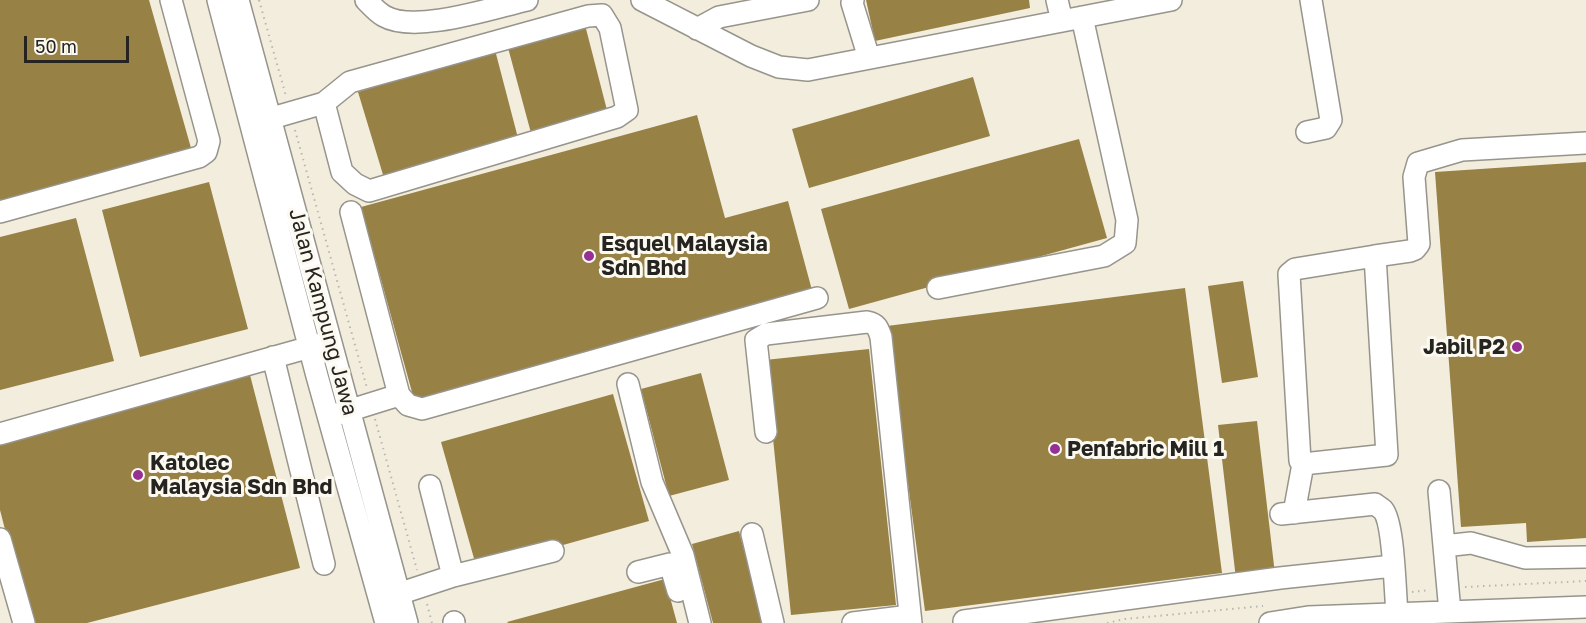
<!DOCTYPE html>
<html>
<head>
<meta charset="utf-8">
<style>
  body { margin:0 }
  #map { position:relative; width:1586px; height:623px; overflow:hidden; background:#fcf9f0; font-family:"Golos Text",sans-serif }
  canvas { display:block }
  .scale { position:absolute; left:24px; top:36px; width:105px; height:27px; box-sizing:border-box; border:3px solid #252421; border-top:0; padding-left:8px; font-size:18px; line-height:21px; white-space:nowrap; color:#252421; -webkit-text-stroke:4px #fcf9f0; paint-order:stroke }
</style>
</head>
<body>
<div id="map">
<canvas width="1586" height="623"></canvas>
<div class="scale">50 m</div>
</div>
<script>
const ctx = document.querySelector('canvas').getContext('2d');
ctx.lineJoin = 'round';
function fillPath(path, color) { ctx.fillStyle = color; ctx.fill(path, 'evenodd'); }
function trace(path, color, width, dash) { ctx.strokeStyle = color; ctx.lineWidth = width; ctx.lineCap = dash ? 'butt' : 'round'; ctx.setLineDash(dash || []); ctx.stroke(path); }
function label(font, color, halo, rows, align = 'center') {
  ctx.font = font + ' "Golos Text",sans-serif'; ctx.lineWidth = 6; ctx.setLineDash([]); ctx.textBaseline = 'middle'; ctx.strokeStyle = halo; ctx.fillStyle = color; for (const [text, x, y, turn = 0] of rows) {
    ctx.save(); ctx.translate(x, y); ctx.rotate((+turn || 0) * Math.PI / 180); ctx.textAlign = isNaN(turn) ? turn : align; if (halo) ctx.strokeText(text, 0, 0); ctx.fillText(text, 0, 0); ctx.restore();
  }
}
const built = new Path2D(`
  M0,0H1586V623H0Z`);
const building = new Path2D(`
  M0,0H149L193,155L3,208L0,199Z
  M866,0H1029L1030,8L875,41Z
  M584,21L608,114L531,133L507,44Z
  M495,50L518,138L384,178L358,92Z
  M973,77L990,136L809,188L792,129Z
  M697,115L725,218L788,201L813,294L415,403L361,207Z
  M1079,139L1107,238L849,309L821,209Z
  M1586,162V538L1527,542L1526,523L1461,527L1435,172Z
  M209,182L248,329L140,357L102,210Z
  M76,218L114,361L0,390V237Z
  M1243,281L1258,377L1222,383L1208,286Z
  M1185,288L1222,573L925,611L887,326Z
  M869,349L896,605L791,615L765,360Z
  M701,373L729,480L669,496L641,389Z
  M250,375L300,568L87,623H29L0,510V439Z
  M613,394L649,521L477,569L441,442Z
  M1257,421L1275,574L1236,579L1218,425Z
  M739,531L763,623H713L692,544Z
  M665,579L677,623H508L507,622Z`);
const path = new Path2D(`
  M259,0L286,96
  M295,130L367,388
  M375,419L417,570
  M1465,587L1586,581
  M1412,592L1430,590
  M427,604L432,623
  M1107,623L1125,619L1263,606`);
const minor = new Path2D(`
  M218,0L317,376L386,623
  M238,0L407,623
  M366,0C372,6 377,12 384,16C415,34 492,8 527,0
  M642,0L751,56L779,67L808,70L1171,0
  M853,0L852,3L869,58
  M1057,0L1062,21
  M697,29L719,17L808,0
  M251,124L324,103L350,82L588,16L602,15L610,28L627,110L617,117L369,191L355,184L342,172L324,103
  M1307,132L1326,128L1331,120L1311,0
  M0,212L199,157L206,152L209,141L171,0
  M1375,256L1410,251L1415,249L1419,244L1414,177L1418,163L1462,150L1586,143
  M938,288L1104,256L1125,243L1127,220L1082,17
  M273,357L324,564
  M628,384L652,482L683,555L700,623
  M399,395L408,405L422,409L817,298
  M338,414L399,395L351,212
  M766,432L756,340L766,334L867,322C877,324 878,328 881,337L911,623
  M0,434L321,344
  M430,486L453,576
  M1439,491L1450,612
  M1294,513L1303,464L1300,461L1289,274L1295,269L1375,256L1387,455L1303,464
  M1281,514L1375,504C1377,506 1381,508 1383,510C1394,523 1395,593 1397,613
  M752,534L773,623
  M0,539L24,623
  M1444,546L1471,543L1525,558L1586,557
  M638,572L670,564L678,591
  M386,598L453,576L553,551
  M964,621L1280,578L1393,566
  M454,622V623
  M853,623L910,616
  M1270,623L1308,617L1586,607`);
const markers = [
  [589,256,6,"#973095"],
  [1517,347,6,"#973095"],
  [1055,449,6,"#973095"],
  [138,475,6,"#973095"]
];
const poiNames = [
  ["Esquel Malaysia",601,244],
  ["Sdn Bhd",601,268],
  ["Jabil P2",1505,347,"right"],
  ["Penfabric Mill 1",1067,449],
  ["Katolec",150,463],
  ["Malaysia Sdn Bhd",150,487]
];
const streetNames = [
  ["Jalan Kampung Jawa",323,312,75]
];
fillPath(built, '#f3eddd');
fillPath(building, '#978145');
trace(minor, '#97948c', 24);
trace(path, '#b8b6af', 2, [1.5, 4.5]);
trace(minor, '#fff', 21);
for (const [x, y, r, color] of markers) { const dot = new Path2D(); dot.arc(x, y, r, 0, 2 * Math.PI); ctx.fillStyle = color; ctx.fill(dot); trace(dot, '#fcf9f0', 2); }
label('bold 21px', '#252421', '#fcf9f0', poiNames, 'left');
label('21px', '#252421', '#fcf9f0', streetNames);
</script>
</body>
</html>
